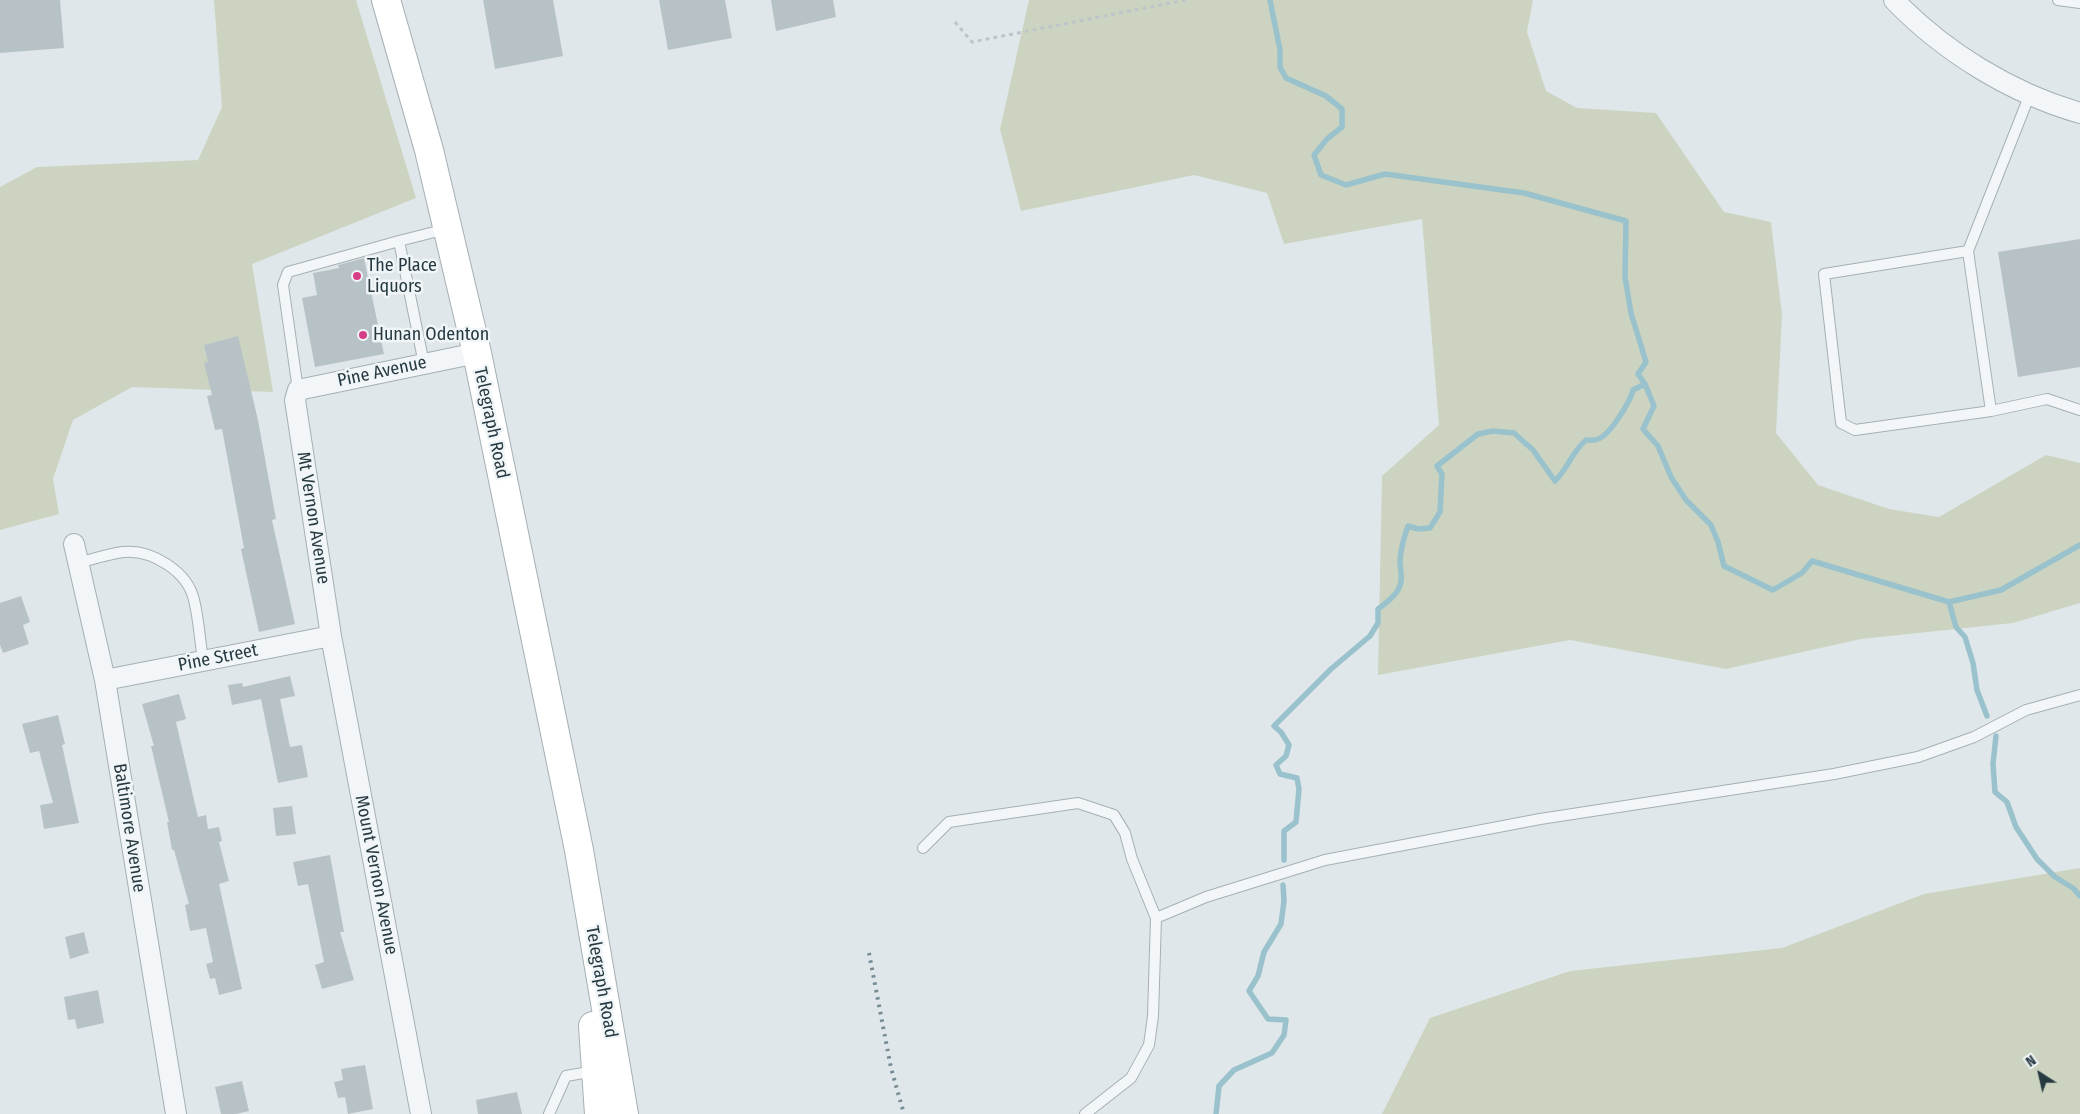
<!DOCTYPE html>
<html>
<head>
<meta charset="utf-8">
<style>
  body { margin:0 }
  #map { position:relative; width:2080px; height:1114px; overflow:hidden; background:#e0e7ea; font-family:"Fira Sans Condensed",sans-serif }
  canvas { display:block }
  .north { position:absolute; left:2015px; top:1049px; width:50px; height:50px; -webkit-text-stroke:4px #f0f5f7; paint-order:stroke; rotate:325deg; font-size:14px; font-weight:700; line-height:20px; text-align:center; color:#273a42 }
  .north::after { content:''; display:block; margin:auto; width:18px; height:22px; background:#273a42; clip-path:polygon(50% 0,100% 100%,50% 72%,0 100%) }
</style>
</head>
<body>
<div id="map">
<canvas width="2080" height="1114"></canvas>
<div class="north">N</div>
</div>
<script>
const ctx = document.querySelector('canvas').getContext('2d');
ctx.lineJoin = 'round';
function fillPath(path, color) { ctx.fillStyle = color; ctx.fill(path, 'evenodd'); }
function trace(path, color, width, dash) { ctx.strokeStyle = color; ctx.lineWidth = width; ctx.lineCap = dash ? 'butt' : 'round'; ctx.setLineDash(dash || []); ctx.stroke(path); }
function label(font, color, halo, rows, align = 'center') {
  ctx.font = font + ' "Fira Sans Condensed",sans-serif'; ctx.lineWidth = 5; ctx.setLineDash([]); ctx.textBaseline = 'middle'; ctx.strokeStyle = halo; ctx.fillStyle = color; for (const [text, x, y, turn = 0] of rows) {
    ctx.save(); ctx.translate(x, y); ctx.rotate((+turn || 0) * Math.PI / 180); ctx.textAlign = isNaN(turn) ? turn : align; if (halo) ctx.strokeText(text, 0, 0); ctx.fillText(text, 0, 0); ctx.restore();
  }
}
const green = new Path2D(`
  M214,0H356L416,198L252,264L273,392L132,387L73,420L53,479L59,514L0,530V187L37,167L198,160L222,107Z
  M1029,0H1533L1527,32L1546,91L1577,108L1656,113L1724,212L1771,222L1782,315L1776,433L1818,485L1889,509L1939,517L2046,455L2080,463V603L2013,623L1861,639L1726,669L1570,640L1378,675L1382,476L1439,425L1422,219L1284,244L1267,193L1194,175L1021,211L1000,129Z
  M2080,868V1114H1382L1430,1018L1570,971L1782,948L1924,894Z`);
const stream = new Path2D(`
  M1270,0L1280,50V67L1286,78L1326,96L1342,109V127L1327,139L1314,155L1321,175L1346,185L1385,174L1524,193L1626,221L1625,277L1631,313L1646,362L1638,374L1645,384L1654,406L1643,429L1658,446L1671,477L1686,500L1711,525L1718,542L1724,566L1773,590L1802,573L1812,561L1949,602L2001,590L2080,545
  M1949,602L1956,627L1965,637L1973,663L1977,690L1987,716
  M1996,736L1993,764L1995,792L2007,802L2016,827L2037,859L2055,877L2073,888L2080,896
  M1284,860V831L1296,822L1299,789L1297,778L1280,774L1276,765L1286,756L1289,745L1281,732L1274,726L1331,669L1370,636L1378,623V609C1385,604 1393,598 1398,590C1404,580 1400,571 1400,560C1401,548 1404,537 1408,526L1418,529L1430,528L1440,512L1442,474L1437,466L1478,434L1493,431L1514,433L1533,450L1555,481C1568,468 1572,452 1586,440C1590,440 1594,441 1598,439C1610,435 1630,402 1633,390L1645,384
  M1216,1114L1219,1086L1234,1070L1272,1053L1284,1035L1286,1020L1268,1019L1249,991L1258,976L1264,952L1281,924L1284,901L1283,885`);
const building = new Path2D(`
  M0,0H60L64,48L0,53Z
  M483,0H553L563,56L495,69Z
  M659,0H725L732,38L668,50Z
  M771,0H833L836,17L776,31Z
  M2080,239V367L2018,377L1998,252Z
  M364,258L384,354L315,367L302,298L317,295L313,273L339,268L338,265Z
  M238,336L258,420L276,519L272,520L295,624L259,632L241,549L244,548L222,429L215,430L207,396L212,395L204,363L208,362L204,345Z
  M21,596L30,622L23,625L29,644L3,653L0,645V603Z
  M290,676L295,696L280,699L290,747L302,745L308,777L278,783L261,699L232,705L228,685L242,683L243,687Z
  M179,694L186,719L176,722L198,817L206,815L208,829L219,827L222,841L219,842L229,881L219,884L242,989L219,995L215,978L210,979L206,964L213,962L206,928L190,931L185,905L189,904L174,850H172L167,822H169L151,746H154L142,704Z
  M58,715L65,744L62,745L79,823L44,829L40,805L53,803L39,751L30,753L22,724Z
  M292,806L296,834L276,836L273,808Z
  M330,855L344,932H340L354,980L322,989L315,965L324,962L308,884L298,886L293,862Z
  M84,932L89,953L70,959L65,937Z
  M98,990L104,1023L77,1029L75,1019L68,1020L64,997Z
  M365,1065L373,1109L348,1114L345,1097L338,1098L334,1082L343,1080L341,1069Z
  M242,1081L249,1111L236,1114H221L215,1087Z
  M517,1092L522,1114H478L476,1100Z`);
const path = new Path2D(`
  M955,22L972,42L1186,0`);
const service = new Path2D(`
  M2058,0L2080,3
  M2030,94L1968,251L1824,274L1841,423L1855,430L1991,411L2047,399L2080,410
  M1968,251L1991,411
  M424,364L399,241L446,229
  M298,390L283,285L288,272L399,241
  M78,563C93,559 108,554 123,552C152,549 188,572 194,600C199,620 200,641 203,661
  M923,848L949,822L1078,803L1114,815L1125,833L1132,859L1156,918L1153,1016L1149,1045L1131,1078L1085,1114
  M1156,918L1206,897L1325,860L1540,819L1834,774L1918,757L1974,737L2026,710L2080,695
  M549,1114L566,1076L595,1071`);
const minor = new Path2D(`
  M1894,0C1944,52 2011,93 2080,113
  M74,544L105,680L176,1114
  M105,680L331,636
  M421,1114L331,636L295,400L298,390L477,353`);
const secondary = new Path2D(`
  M386,0L429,150L477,353L579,850L624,1114
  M593,1026L599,1114`);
const rail = new Path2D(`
  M869,953L891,1068L904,1114`);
const markers = [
  [357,276,5,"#d73d86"],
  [363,335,5,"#d73d86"]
];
const poiNames = [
  ["The Place",367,266],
  ["Liquors",367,287],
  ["Hunan Odenton",373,335]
];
const streetNames = [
  ["Pine Avenue",382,372,-12],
  ["Telegraph Road",491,423,78],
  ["Mt Vernon Avenue",313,518,81],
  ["Pine Street",218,658,-11],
  ["Baltimore Avenue",129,828,81],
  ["Mount Vernon Avenue",376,875,79],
  ["Telegraph Road",601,982,80]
];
fillPath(green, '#ccd4c1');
trace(stream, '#99c2cc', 5.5);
fillPath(building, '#b7c2c7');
trace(service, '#a5b0b4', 12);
trace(minor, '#a5b0b4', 22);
trace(secondary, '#a5b0b4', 30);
trace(path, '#bec5c9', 3, [4, 4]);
trace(service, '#f3f6f8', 10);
trace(minor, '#f3f6f8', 20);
trace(secondary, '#fff', 28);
trace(rail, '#788c95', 4, [2.5, 5]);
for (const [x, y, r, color] of markers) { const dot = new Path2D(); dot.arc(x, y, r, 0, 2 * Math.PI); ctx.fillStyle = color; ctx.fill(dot); trace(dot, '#f0f5f7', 2); }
label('18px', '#273a42', '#f0f5f7', poiNames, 'left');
label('18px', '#273a42', '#f0f5f7', streetNames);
</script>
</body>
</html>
